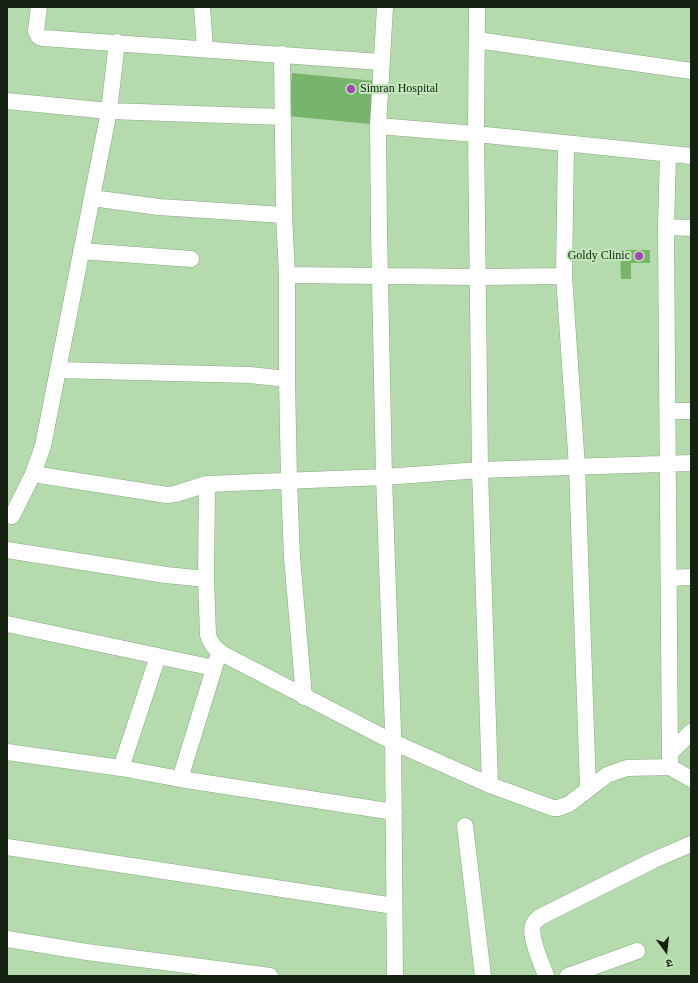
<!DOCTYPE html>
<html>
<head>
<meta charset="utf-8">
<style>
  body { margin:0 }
  #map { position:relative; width:698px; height:983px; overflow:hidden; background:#b5daad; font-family:Georgia,"Noto Sans Devanagari",serif }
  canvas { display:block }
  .frame { position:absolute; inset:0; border:8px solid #142111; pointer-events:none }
  .north { position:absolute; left:646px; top:931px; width:40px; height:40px; -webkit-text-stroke:3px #c2e7ba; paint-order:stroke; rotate:165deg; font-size:11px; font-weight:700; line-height:16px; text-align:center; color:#142111 }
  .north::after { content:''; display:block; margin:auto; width:14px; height:18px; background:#142111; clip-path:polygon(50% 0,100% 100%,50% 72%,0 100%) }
</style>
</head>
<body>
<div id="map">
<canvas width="698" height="983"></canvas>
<div class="frame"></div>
<div class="north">उ</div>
</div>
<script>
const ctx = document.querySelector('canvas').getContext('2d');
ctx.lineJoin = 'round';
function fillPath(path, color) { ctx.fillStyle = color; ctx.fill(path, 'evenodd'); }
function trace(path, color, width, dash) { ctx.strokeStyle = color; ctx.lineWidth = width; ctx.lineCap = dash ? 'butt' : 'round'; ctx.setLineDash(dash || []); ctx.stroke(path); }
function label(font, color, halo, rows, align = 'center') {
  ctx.font = font + ' Georgia,serif'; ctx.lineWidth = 4; ctx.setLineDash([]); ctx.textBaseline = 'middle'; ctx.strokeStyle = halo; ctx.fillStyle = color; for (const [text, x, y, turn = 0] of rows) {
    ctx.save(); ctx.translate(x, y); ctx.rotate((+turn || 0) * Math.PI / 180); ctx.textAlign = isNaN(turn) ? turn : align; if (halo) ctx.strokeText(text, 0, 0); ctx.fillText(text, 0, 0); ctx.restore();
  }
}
const building = new Path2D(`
  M292,73L375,81L370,124L288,116Z
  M620,250H650V263H631V279H621Z`);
const street = new Path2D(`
  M39,7L36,31L39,37L43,38L381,62
  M202,7L205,49
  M385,7L378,126L379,230L384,477L393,731L395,976
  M477,7L476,134L480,470L490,785
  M477,40L691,71
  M117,42L109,111L282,117
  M7,101L109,111L43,446L33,474L12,516
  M378,126L476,134L691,156
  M566,143L564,276L577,467L588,789
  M668,155L666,227L670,767
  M92,198L159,207L284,215
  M666,227L691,228
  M81,251L191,259
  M287,275L478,277L564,276
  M58,370L250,375L287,379V275L284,215L282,54
  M287,379L289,480L292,557L304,697
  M668,411H691
  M33,474L167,495L175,494L207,484L384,477L480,470L691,463
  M207,484L206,579L208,635C211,645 216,650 225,655L393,742L490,785L553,808H558L569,804L607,775L627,768L670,767L691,779
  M7,550L166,575L206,579
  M669,578L691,577
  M7,624L214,668
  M7,752L121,768L180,779L394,812
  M670,753L691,732
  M121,768L158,656
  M180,779L217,659
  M465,826L483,976
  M7,847L394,906
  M7,939L87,952L270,976
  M546,976C542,964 529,937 533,925C535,921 538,918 542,916L654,860L691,844
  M568,976L637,951`);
const markers = [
  [351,89,5,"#a249b5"],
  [639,256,5,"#a249b5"]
];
const poiNames = [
  ["Simran Hospital",360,89],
  ["Goldy Clinic",630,256,"right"]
];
fillPath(building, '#78b46c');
trace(street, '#87aa80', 17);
trace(street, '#fff', 16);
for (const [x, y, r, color] of markers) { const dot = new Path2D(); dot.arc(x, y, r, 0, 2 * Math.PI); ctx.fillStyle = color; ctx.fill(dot); trace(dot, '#c2e7ba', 1.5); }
label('12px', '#142111', '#c2e7ba', poiNames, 'left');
</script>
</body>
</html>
